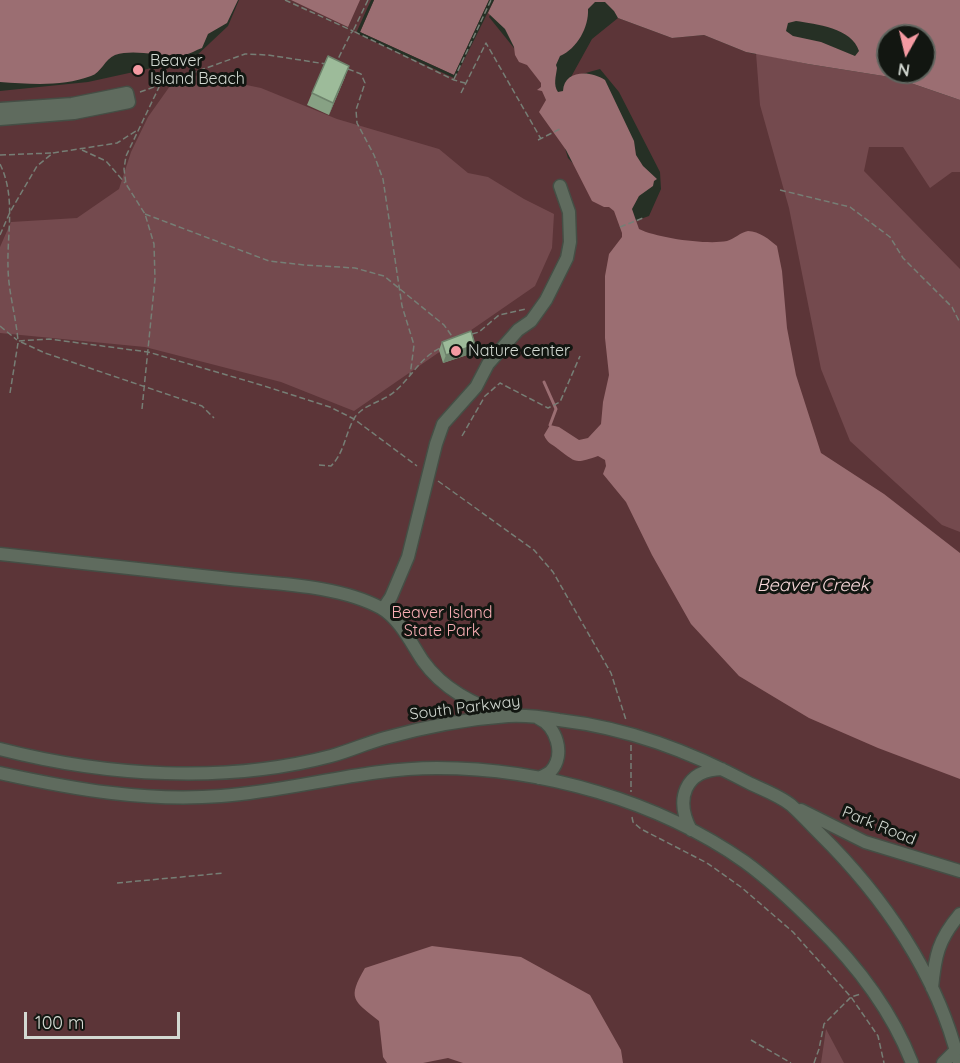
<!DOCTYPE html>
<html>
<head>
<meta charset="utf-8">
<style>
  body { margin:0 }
  #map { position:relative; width:960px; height:1063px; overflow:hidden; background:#263025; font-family:Quicksand,sans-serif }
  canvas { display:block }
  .north { position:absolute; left:876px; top:24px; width:60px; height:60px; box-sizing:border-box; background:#121611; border:2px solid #5f645e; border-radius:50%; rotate:188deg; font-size:16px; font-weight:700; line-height:24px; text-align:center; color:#d3d9d2 }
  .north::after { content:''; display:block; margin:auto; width:21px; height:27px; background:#f49aa2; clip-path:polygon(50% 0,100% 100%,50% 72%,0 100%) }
  .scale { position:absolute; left:24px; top:1012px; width:156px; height:27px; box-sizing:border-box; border:3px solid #d3d9d2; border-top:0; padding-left:8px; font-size:18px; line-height:21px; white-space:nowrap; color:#d3d9d2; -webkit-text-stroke:4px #121611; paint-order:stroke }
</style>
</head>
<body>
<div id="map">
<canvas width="960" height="1063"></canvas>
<div class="north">N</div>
<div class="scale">100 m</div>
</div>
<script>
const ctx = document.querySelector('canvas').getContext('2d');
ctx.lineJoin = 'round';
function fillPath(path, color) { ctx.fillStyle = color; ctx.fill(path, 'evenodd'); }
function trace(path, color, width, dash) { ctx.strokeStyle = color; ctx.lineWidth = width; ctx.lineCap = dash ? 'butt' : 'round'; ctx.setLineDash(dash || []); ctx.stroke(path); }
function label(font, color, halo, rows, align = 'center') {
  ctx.font = font + ' Quicksand,sans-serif'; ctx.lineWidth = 6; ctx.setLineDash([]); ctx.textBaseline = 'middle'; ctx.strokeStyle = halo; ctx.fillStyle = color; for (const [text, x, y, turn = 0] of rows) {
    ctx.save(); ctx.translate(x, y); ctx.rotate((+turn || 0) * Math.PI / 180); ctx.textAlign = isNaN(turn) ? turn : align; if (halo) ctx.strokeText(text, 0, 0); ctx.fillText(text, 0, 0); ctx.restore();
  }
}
const green = new Path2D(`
  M239,0H497L489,17L547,89L568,158L629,223L649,216L661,189L660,172L619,92L600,69L571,77L592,39L618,18L672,38L704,35L746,52L960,100V1063H0V91L88,82L193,59L228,26Z`);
const forest = new Path2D(`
  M756,53L808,64L896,78L960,100V172H952L930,188L903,147H869L864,171L960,269V532L942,525L850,441L821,369L789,208L760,105Z
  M198,75L261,88L337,119L439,149L468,173L488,177L524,199L554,214L552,248L535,286L354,411L281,382L145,347L0,333V247L11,222L77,218L119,189L131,152L148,117L170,86Z
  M826,1029L844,1063H821Z`);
const water = new Path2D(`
  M0,0H238L227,23L208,34L202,48C196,50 190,54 184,55C163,58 136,48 115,55C105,59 101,73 91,76C62,87 30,84 0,82Z
  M291,0H360L348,27Z
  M374,0H489L454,75L360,32Z
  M494,0H960V100L896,78L808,64L746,52L704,35L672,38L618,18L614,11L605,2H595L588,9C589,27 577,49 560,56L556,65L557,68C556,76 553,85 558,92L563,91C564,70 590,70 605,80L634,141L636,155L643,166L657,179L654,181L653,186L639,196L632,209L639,229C657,238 707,245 727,241C734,239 741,232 748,231C759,231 770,240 777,246L782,271L787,328L796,375L821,453L884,494L960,553V779L878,748L809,718L739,676L691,624L652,555L626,502L603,474L606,466L605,460L598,456C574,464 577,463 558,449C552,444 547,443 544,435L550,425L559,427L579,440L588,438L601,424L603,402L609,375L605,338V276L609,254L622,237V233L614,211L609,207H604L592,201L566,150L539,112L546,100L542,91L537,90L541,87V83L527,65L519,62L515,55L514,47L505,29L488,13ZM796,21C816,24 852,28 859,51L855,56L821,42L793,36L786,31L788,23ZM888,36H924V72H888Z
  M432,946L521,957L590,995L621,1050L623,1063H463L448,1058L423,1063H387L383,1057L379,1021C353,1000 347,999 365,968Z`);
const pier = new Path2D(`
  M371,0H374L360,32L454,75L489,0H494L456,76L454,78L358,34L357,31Z`);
const stream = new Path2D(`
  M544,382L556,409L550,425`);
const path = new Path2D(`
  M285,0L353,31L351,33L337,61
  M368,0L353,31L454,80L465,83
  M348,69L361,74L365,83L356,110L357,123L374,155L383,179L402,306L414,345L410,376
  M454,79L491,0
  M140,92L245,54L268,55L326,64
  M461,93L486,43L541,139
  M538,140L560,129
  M82,150L106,161L125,183
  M0,155L52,153
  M0,164C16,197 7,232 8,266C8,291 16,316 18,341L49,339L148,352L261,385L330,407L354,419L417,466
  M780,190L850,207L890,237L903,258L952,307L960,323
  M145,214L269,261L304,265L355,268L384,276L444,325L454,339
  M620,227L643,218
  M0,235L10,212L37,166L53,153L117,143L136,131
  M0,326L17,340
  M472,334L479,332L499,315L526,309
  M21,342L45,353L202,406L214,418
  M10,393L18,343
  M142,409L155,279L154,244L145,214L126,184L124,169L126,156L160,85
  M462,436L485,396L500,383L548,408L560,402L580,356
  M319,465L331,466C345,452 345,433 355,417C364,405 378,403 390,395C409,382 419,358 440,348
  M438,481L534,550L553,572L611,673L626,720
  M631,745V792
  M632,817L633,822L641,829L707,863L741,887L793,932L851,997L878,1036L884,1063
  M117,883L224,873
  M751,1040L791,1063
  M814,1063L819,1049L824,1024L851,997L861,994`);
const minor = new Path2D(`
  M0,109L72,104L127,93L129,102L74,113L0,119
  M0,554C77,562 153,571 230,579C277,584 339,585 381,608C400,619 411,643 423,661C443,689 473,704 505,715
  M383,609L391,597L408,557L436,444L443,424L476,387L488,364L518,330L531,321L546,300L567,258L570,242L569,212L560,186
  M538,718C556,726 566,754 551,771C548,774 543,776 539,778
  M0,749C105,776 225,784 331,756C349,751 367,743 385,738C424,727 467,719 508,716C525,715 542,717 559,720C628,728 689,751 751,784C764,790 780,796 791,805C801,814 810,824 819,833C883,896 938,975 959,1063
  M0,773C73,789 146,802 221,796C294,791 363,768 437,768C543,768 658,801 745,862C771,881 793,902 815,924C856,964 891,1009 912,1063
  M801,810L865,842L960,871
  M691,830C675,800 684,770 722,769
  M932,988C935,956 938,940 960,914
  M943,1063L956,1050`);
const wall = new Path2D(`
  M345,77L329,115L307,105L312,93Z
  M442,342L475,345L473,353L443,363L439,350Z`);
const shadedWall = new Path2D(`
  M349,66L345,77L329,115L333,103Z
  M475,345L473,353L443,363L446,355Z`);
const building = new Path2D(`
  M328,56L349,66L333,103L312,93Z
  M471,331L475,345L446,355L442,342Z`);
const markers = [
  [138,70,6,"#f49aa2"],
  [456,351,6,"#f49aa2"]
];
const poiNames = [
  ["Beaver",150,61],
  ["Island Beach",150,79],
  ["Nature center",468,351]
];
const parkNames = [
  ["Beaver Island",442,613],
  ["State Park",442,631]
];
const streetNames = [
  ["South Parkway",465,708,-7],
  ["Park Road",879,826,22]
];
const waterNames = [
  ["Beaver Creek",813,586]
];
fillPath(green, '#5c3538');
fillPath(forest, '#744a4e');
fillPath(water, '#9b6e72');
fillPath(pier, '#263025');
trace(stream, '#9b6e72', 3);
trace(minor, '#454e45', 15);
trace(path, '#767e75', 1.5, [6, 3]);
trace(minor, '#5f6b5e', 12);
fillPath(wall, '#87a184');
fillPath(shadedWall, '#6e836c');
fillPath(building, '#9dbb9a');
trace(building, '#6e836c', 1.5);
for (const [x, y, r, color] of markers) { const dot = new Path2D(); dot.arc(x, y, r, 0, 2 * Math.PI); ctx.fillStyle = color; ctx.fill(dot); trace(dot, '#121611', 2); }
label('16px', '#d3d9d2', '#121611', poiNames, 'left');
label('16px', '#f9aeb4', '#121611', parkNames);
label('16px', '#d3d9d2', '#121611', streetNames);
label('italic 18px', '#f8d8da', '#121611', waterNames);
</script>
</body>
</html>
